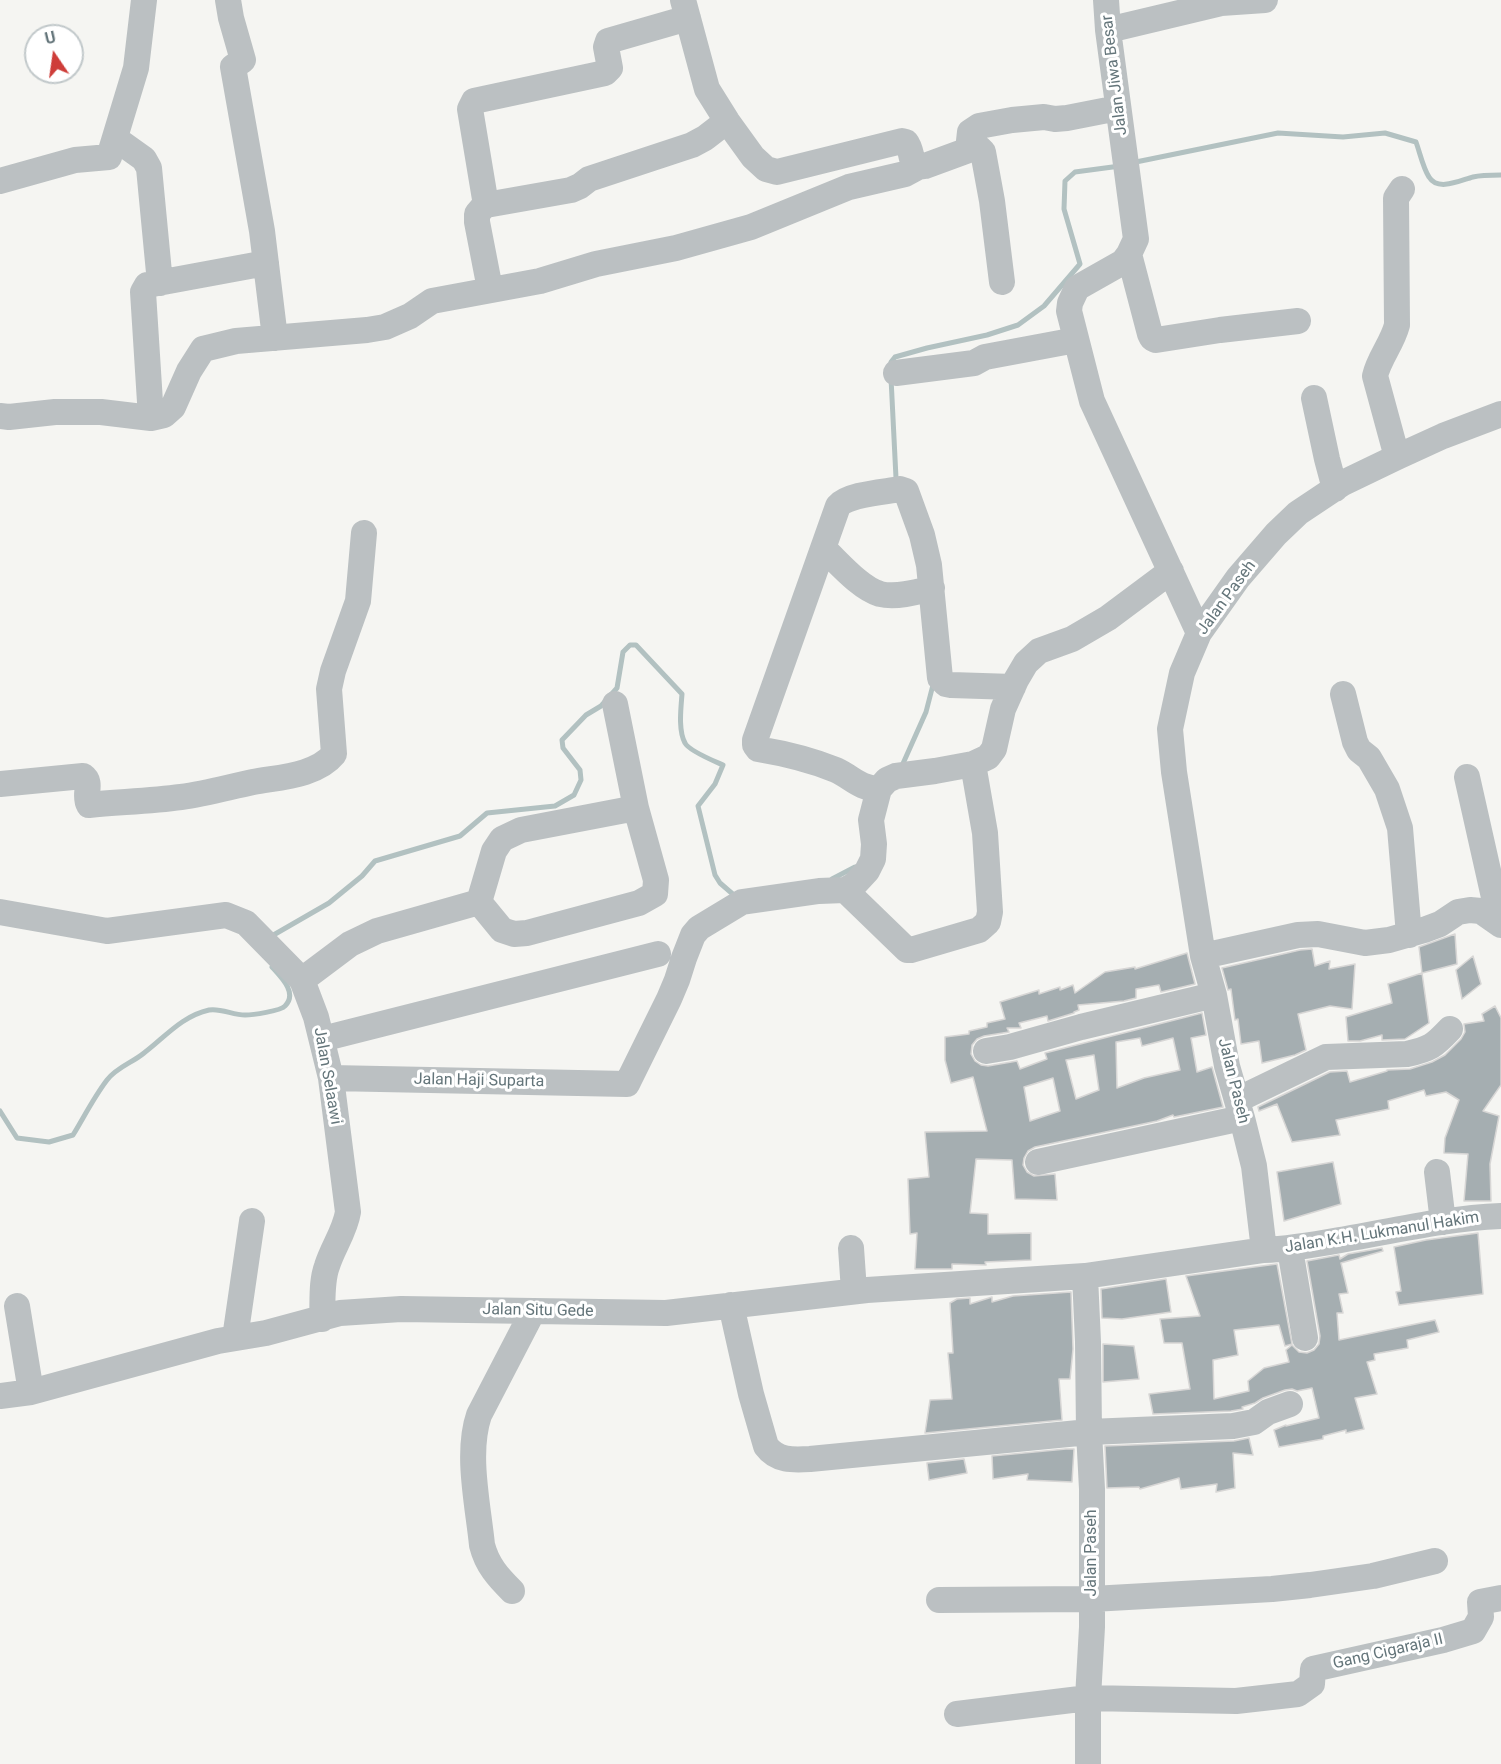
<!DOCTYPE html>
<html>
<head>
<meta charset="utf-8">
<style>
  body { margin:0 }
  #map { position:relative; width:1501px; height:1764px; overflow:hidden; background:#f5f5f2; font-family:Roboto,sans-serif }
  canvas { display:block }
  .north { position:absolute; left:24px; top:24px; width:60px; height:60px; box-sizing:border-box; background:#fff; border:2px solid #c1c8ca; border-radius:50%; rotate:347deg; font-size:16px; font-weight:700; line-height:24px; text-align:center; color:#64757a }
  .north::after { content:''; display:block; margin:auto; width:21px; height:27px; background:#ce3d39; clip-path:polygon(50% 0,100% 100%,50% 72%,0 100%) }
</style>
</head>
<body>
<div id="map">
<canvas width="1501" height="1764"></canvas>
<div class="north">U</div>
</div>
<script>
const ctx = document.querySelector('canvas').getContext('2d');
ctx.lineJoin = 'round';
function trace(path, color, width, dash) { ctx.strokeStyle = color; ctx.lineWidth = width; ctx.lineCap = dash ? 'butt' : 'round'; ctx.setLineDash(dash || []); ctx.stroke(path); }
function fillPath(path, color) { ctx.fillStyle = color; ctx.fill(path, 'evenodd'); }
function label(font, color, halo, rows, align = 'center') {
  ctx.font = font + ' Roboto,sans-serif'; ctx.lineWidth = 6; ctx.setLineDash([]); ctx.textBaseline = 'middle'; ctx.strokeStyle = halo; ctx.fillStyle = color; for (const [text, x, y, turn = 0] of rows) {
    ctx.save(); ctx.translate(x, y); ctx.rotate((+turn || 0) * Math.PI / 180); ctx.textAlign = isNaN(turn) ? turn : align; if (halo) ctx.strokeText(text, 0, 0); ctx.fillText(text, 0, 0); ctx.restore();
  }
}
const stream = new Path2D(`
  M1131,163L1278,133L1343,137L1385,133L1416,142C1420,153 1423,168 1429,177C1438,192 1461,180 1473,177C1481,175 1492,175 1501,175
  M891,366V362L895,357L927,348L987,335L1018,325L1044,306L1080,264L1064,209L1065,181L1075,172L1120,166
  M891,378L896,478L893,482
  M901,768L926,712L934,681
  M832,879L855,867
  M270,937L329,903L362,876L375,861L460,836L487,813L555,806L574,795L581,780L580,770L563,748L562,740L586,715L601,706L617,688L623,652L630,645H636L682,694C681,708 678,730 685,743C689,751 714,761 723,765L715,784L698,806L715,875L720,883L735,896L737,895
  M0,1111L17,1138L49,1142L73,1135C84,1117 94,1097 107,1080C117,1067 132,1063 144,1053C165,1037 182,1016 209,1010C221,1008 233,1015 245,1015C252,1015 281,1011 285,1006C298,993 281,977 272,967`);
const building = new Path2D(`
  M1455,934L1457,964L1422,973L1419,947Z
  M1312,949L1315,966L1330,961L1329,969L1355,964L1352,1009L1330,1006L1298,1014L1306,1050L1295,1055L1262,1063L1259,1041L1241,1044L1238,1019L1235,1020L1231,989L1228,990L1222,968L1300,950Z
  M1187,953L1195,984L1161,992L1159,985L1136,989V998L1124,1001L1078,1005L1079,1010L1074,1012V1013L1048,1021L1047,1016L1019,1023L1021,1028H1007L1009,1032L984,1036L977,1039L972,1045L971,1054L975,1061L981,1065L988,1066L1017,1061L1020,1069L1047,1059L1045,1053L1202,1013L1206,1035L1191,1038L1197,1072L1212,1067L1223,1107L1174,1117L1173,1115L1157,1121L1035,1147L1028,1151L1024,1158L1023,1165L1027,1172L1034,1176L1055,1174L1057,1200L1015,1199L1012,1160L976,1159L970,1213L988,1214V1234L1031,1233V1260L985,1262L986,1265L952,1264V1269H915L917,1233L910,1234L908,1179L929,1177L925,1132L987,1131L973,1077L951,1083L945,1060V1037L969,1034V1031L987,1027V1023L1005,1019L1000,1002L1039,990V994L1060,987V990L1073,985L1075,993L1105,972L1135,967V969ZM1140,1038L1142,1046L1173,1038L1180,1070L1144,1078L1117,1088L1116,1042ZM1094,1055L1099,1090L1076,1099L1066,1060ZM1053,1078L1060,1111L1030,1121L1024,1087Z
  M1473,956L1481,984L1462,999L1456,970Z
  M1422,973L1429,1023L1405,1039L1382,1040V1035L1360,1041H1348L1346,1017L1392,1003L1388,984Z
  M1495,1006L1501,1018V1085L1483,1111L1499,1116L1490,1164L1491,1201H1464L1468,1154L1444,1153L1445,1138L1459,1100L1446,1092L1426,1096L1424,1090L1388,1101L1389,1109L1336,1120L1340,1135L1292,1142L1277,1104L1259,1111L1258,1107L1330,1072L1347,1071L1350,1082L1387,1071V1070L1410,1069L1432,1062L1445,1055L1461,1039L1465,1032L1464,1024L1484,1021L1482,1014Z
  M1333,1162L1341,1204L1284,1221L1277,1172Z
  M1478,1233L1483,1294L1399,1305L1396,1292L1401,1291L1394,1247L1426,1240Z
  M1382,1248L1383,1251L1341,1263L1348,1293L1339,1294L1343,1313H1337L1339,1340L1435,1320L1439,1332L1407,1340L1408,1348L1374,1354L1375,1360L1367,1362L1377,1394L1355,1398L1364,1429L1346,1433V1430L1323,1436V1439L1279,1447L1274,1430L1286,1425V1426L1319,1418L1312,1388L1297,1391L1292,1389L1285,1390L1263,1398L1255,1403L1242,1407L1243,1409L1231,1411L1153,1414L1149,1394L1190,1389L1182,1343H1164L1160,1319L1200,1316L1186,1276L1277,1264L1292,1344L1285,1346L1279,1325L1234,1330L1238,1355L1213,1360L1214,1399L1249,1391L1248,1381L1264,1368L1289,1362L1286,1350L1292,1345L1299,1352L1307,1353L1314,1350L1319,1344L1320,1336L1307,1261L1339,1255L1340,1259L1348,1254Z
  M1166,1279L1171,1312L1122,1319L1102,1318L1101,1289Z
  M1071,1292L1073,1349L1070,1379H1059L1062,1420L925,1433L930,1400L952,1399L948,1353H953L950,1303L957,1299L970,1298V1304L992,1297V1302L1013,1296Z
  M1103,1344L1134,1346L1139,1379L1103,1382Z
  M1249,1438L1253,1455L1233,1453L1235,1488L1216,1492L1217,1484L1181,1489L1179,1478L1140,1489L1139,1487L1107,1488L1105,1446L1234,1441Z
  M1066,1449H1074L1072,1482L1027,1480L1028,1474L993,1479L992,1456Z
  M964,1459L967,1473L929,1480L927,1463Z`);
const minor = new Path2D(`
  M228,0L231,18L243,60L233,67L262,231L275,338
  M683,0L707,89L727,121L753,157L766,169L777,172L902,141L906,142C911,148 911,158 914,165L918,167L925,166L974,148H979L983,152L992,201L1002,282
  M1106,0L1108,30L1136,239L1129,254L1123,262L1077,288L1070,303L1069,311L1092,401L1199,633
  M1108,30L1221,3L1265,0
  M116,139L144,159L149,168L160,283
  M974,148L969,141L970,132L979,126L1012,120L1044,117L1055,119L1067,118L1118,108
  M0,181L75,160L109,157L136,68L144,0
  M486,205L470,109L474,101L605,73L610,68L606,47L608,41L688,18
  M1129,254L1150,334L1152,338L1156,340L1220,330L1298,321
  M490,289L477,222V214L483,207L486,205L571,190L580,186L589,179L692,145L705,138L727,121
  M896,373L974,363L985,357L1076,340
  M1314,398L1327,459L1335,489
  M0,416L9,417L55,412H101L151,418L164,415L173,407L189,371L203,349L236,341L367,330L385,327L410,316L432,301L540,281L596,264L676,248L751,227L849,187L905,174L918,167
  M151,418L143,292L147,285L266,263
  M1397,457L1375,376C1379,358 1392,344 1397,325L1396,198L1402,189
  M824,549C839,563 860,588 880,594C896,598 917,592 932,588
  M1343,694L1355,742L1359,750L1369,758L1387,789L1400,828L1409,935
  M973,764L988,757L994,749L1003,709L1016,680L1026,663L1039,651L1072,639L1108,618L1171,571
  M1467,777L1500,924
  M0,784L83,776C93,783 83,795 89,805C120,802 151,801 181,797C206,794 229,787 253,782C279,777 316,776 334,754L329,689L333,671L358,601L364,533
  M879,789C859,788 853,778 836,770C814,761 782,753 758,749L755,745V740L838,506C848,494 885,492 900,489L906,491L922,535L929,565L940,678L946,684L951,685L1013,687
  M479,902L502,930L514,934L527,933L639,903L655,894L656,880L636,808L615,704
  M0,912L107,931L226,915L246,923L302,980L316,1017L331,1078L348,1212C345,1231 333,1247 327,1266C321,1282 323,1302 322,1319
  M1203,956L1298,935L1318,934L1365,943L1389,940L1424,930L1440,924L1458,912L1470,910L1481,911L1501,925
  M302,980L350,944L377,931L479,902L494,851L502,839L521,830L636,808
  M322,1039L658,954
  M986,1051L1010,1047L1081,1027L1214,995
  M331,1078L627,1084L669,999L677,980L684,958L693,935L699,928L742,902L819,891L845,890L854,885L867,871L873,859L874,844L871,820L879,789L887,780L896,776L935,771L973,764L985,833L990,912L988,922L979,930L911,950H907L845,890
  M1237,1100L1326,1057L1407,1054C1430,1049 1434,1046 1450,1029
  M1038,1162L1242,1118
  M1437,1172L1443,1222
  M851,1248L854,1291
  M1290,1249L1305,1338
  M1264,1250C1292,1249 1318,1244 1346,1239C1397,1230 1449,1218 1501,1216
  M731,1305L751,1394L766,1446C777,1461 793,1460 810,1459L1089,1432L1233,1426L1254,1422L1268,1412L1290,1404
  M17,1306L31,1392
  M235,1338L252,1221
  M0,1396L31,1392L218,1341L266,1333L340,1313L401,1309L666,1313L867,1290L1085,1276
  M512,1591C498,1577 487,1565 482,1545C478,1505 466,1453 479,1415L533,1311
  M939,1600L1092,1599L1272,1589L1310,1585L1373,1576L1435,1561
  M957,1714L1088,1698L1236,1701L1298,1694L1312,1684L1313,1669L1443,1640L1473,1631L1481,1617L1480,1602L1501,1598
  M1088,1764V1698L1092,1627V1489L1089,1432L1088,1342L1085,1276L1264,1250L1254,1166L1242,1118L1227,1066L1214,995L1203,956L1174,772L1170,729L1182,673L1199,633L1238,578L1276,534L1298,513L1343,483L1397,457L1443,436L1501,414`);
const streetNames = [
  ["Jalan Jiwa Besar",1115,75,-97],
  ["Jalan Paseh",1227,598,-54],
  ["Jalan Selaawi",327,1076,80],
  ["Jalan Haji Suparta",479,1081,1],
  ["Jalan Paseh",1233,1081,76],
  ["Jalan K.H. Lukmanul Hakim",1382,1233,-9],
  ["Jalan Situ Gede",538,1311,1],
  ["Jalan Paseh",1092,1553,-90],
  ["Gang Cigaraja II",1388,1652,-13]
];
trace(stream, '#b2c1c1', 5);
fillPath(building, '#a5aeb1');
trace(building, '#d7d6d5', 1.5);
trace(minor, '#bbc0c2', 26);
label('16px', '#64757a', '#fff', streetNames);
</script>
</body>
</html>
